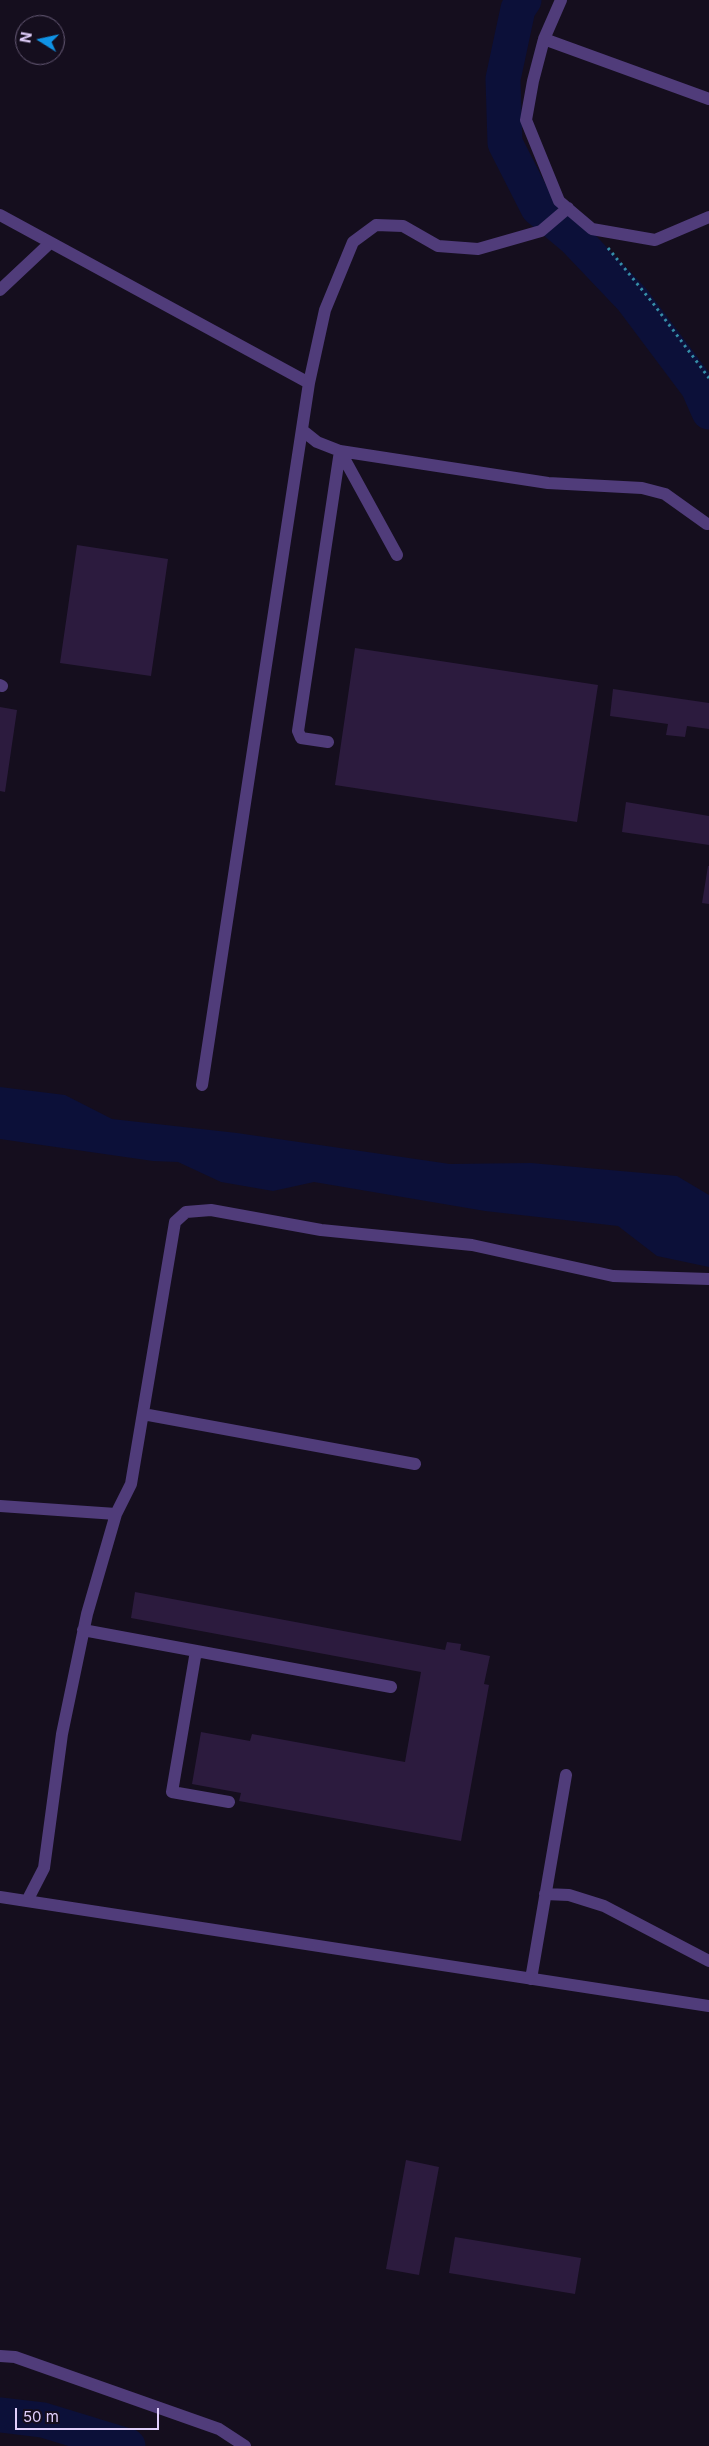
<!DOCTYPE html>
<html>
<head>
<meta charset="utf-8">
<style>
  body { margin:0 }
  #map { position:relative; width:709px; height:2446px; overflow:hidden; background:#150e1e; font-family:Inter,sans-serif }
  canvas { display:block }
  .north { position:absolute; left:15px; top:15px; width:50px; height:50px; box-sizing:border-box; background:#150e1e; border:1px solid #675b77; border-radius:50%; rotate:280deg; font-size:14px; font-weight:700; line-height:20px; text-align:center; color:#e1cffc }
  .north::after { content:''; display:block; margin:auto; width:18px; height:22px; background:#1093e6; clip-path:polygon(50% 0,100% 100%,50% 72%,0 100%) }
  .scale { position:absolute; left:15px; top:2408px; width:144px; height:22px; box-sizing:border-box; border:2px solid #e1cffc; border-top:0; padding-left:6px; font-size:15px; line-height:18px; white-space:nowrap; color:#e1cffc; -webkit-text-stroke:4px #150e1e; paint-order:stroke }
</style>
</head>
<body>
<div id="map">
<canvas width="709" height="2446"></canvas>
<div class="north">N</div>
<div class="scale">50 m</div>
</div>
<script>
const ctx = document.querySelector('canvas').getContext('2d');
ctx.lineJoin = 'round';
function fillPath(path, color) { ctx.fillStyle = color; ctx.fill(path, 'evenodd'); }
function trace(path, color, width, dash) { ctx.strokeStyle = color; ctx.lineWidth = width; ctx.lineCap = dash ? 'butt' : 'round'; ctx.setLineDash(dash || []); ctx.stroke(path); }
const water = new Path2D(`
  M0,1087L65,1095L112,1119L237,1133L450,1164L531,1163L677,1176L709,1195V1267L657,1256L618,1226L485,1211L314,1182L273,1191L221,1182L178,1162L153,1161L0,1139Z`);
const river = new Path2D(`
  M524,0L518,9L503,79L505,143L538,208L574,238L632,299L698,387L709,412
  M0,2415L43,2420L128,2446`);
const building = new Path2D(`
  M77,545L168,559L151,676L60,663Z
  M355,648L598,685L577,822L335,785Z
  M613,689L709,703V729L687,726L685,737L666,735L668,724L610,716Z
  M0,707L17,710L5,792L0,791Z
  M626,802L709,816V845L622,832Z
  M708,866H709V904L702,903Z
  M135,1592L445,1650L447,1642L461,1644L460,1650L490,1656L484,1684L489,1685L461,1841L239,1801L241,1793L192,1784L201,1732L250,1741L252,1734L405,1762L421,1672L131,1618Z
  M406,2160L439,2167L419,2275L386,2269Z
  M455,2237L581,2258L575,2294L449,2273Z`);
const path = new Path2D(`
  M608,248L652,302L709,378`);
const minor = new Path2D(`
  M561,0L544,39L533,81L526,120L559,201L592,229L655,240L709,217
  M544,39L709,99
  M0,215L309,383
  M0,290L50,243
  M302,430L317,442L340,451L548,483L642,488L665,494L707,524
  M340,451L397,555
  M0,685L2,686
  M328,742L301,738L298,731L340,451
  M202,1085L309,383L325,310L353,242L376,225L403,226L438,246L478,249L541,231L568,208
  M143,1414L415,1464
  M0,1506L116,1514
  M83,1630L391,1687
  M196,1651L172,1792L229,1802
  M545,1894L569,1895L604,1906L709,1961
  M0,1897L709,2006
  M27,1901L44,1868L62,1734L87,1614L116,1514L131,1484L175,1222L186,1212L211,1210L321,1230L472,1245L613,1276L709,1279
  M531,1979L566,1775
  M0,2356L15,2357L219,2429L245,2446`);
fillPath(water, '#0c1039');
trace(river, '#0c1039', 35);
fillPath(building, '#2c1b3e');
trace(path, '#368ea8', 3, [2.5, 4]);
trace(minor, '#503c7a', 12);
</script>
</body>
</html>
